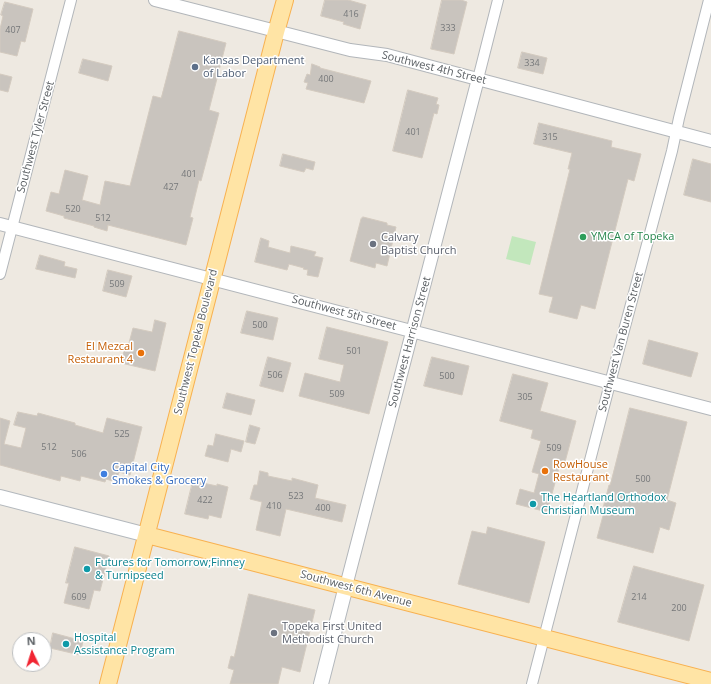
<!DOCTYPE html>
<html>
<head>
<meta charset="utf-8">
<style>
  body { margin:0 }
  #map { position:relative; width:711px; height:684px; overflow:hidden; background:#eee9e1; font-family:"Open Sans",sans-serif }
  canvas { display:block }
  .north { position:absolute; left:12px; top:632px; width:40px; height:40px; box-sizing:border-box; background:#fff; border:1px solid #bdbfc1; border-radius:50%; rotate:356deg; font-size:11px; font-weight:700; line-height:16px; text-align:center; color:#5a5f63 }
  .north::after { content:''; display:block; margin:auto; width:14px; height:18px; background:#f12431; clip-path:polygon(50% 0,100% 100%,50% 72%,0 100%) }
</style>
</head>
<body>
<div id="map">
<canvas width="711" height="684"></canvas>
<div class="north">N</div>
</div>
<script>
const ctx = document.querySelector('canvas').getContext('2d');
ctx.lineJoin = 'round';
function fillPath(path, color) { ctx.fillStyle = color; ctx.fill(path, 'evenodd'); }
function trace(path, color, width, dash) { ctx.strokeStyle = color; ctx.lineWidth = width; ctx.lineCap = dash ? 'butt' : 'round'; ctx.setLineDash(dash || []); ctx.stroke(path); }
function label(font, color, halo, rows, align = 'center') {
  ctx.font = font + ' "Open Sans",sans-serif'; ctx.lineWidth = 3; ctx.setLineDash([]); ctx.textBaseline = 'middle'; ctx.strokeStyle = halo; ctx.fillStyle = color; for (const [text, x, y, turn = 0] of rows) {
    ctx.save(); ctx.translate(x, y); ctx.rotate((+turn || 0) * Math.PI / 180); ctx.textAlign = isNaN(turn) ? turn : align; if (halo) ctx.strokeText(text, 0, 0); ctx.fillText(text, 0, 0); ctx.restore();
  }
}
const green = new Path2D(`
  M512,236L536,242L530,265L506,259Z`);
const building = new Path2D(`
  M325,0H348L366,5L360,29L343,24L344,22L321,16Z
  M442,0H461L467,2L454,54L431,49Z
  M5,2L33,9L25,42L21,41L17,56L0,52V29L3,16L1,15Z
  M179,31L226,43L209,110L219,113L201,181L199,180L190,217L193,218L186,245L108,225L107,231L94,227V226L64,218V216L46,211L51,192L59,194L65,170L88,176L82,200L100,205L105,181L130,186L153,96L161,98Z
  M522,52L547,58L543,74L518,68Z
  M83,59L112,66L108,81L79,73Z
  M312,64L320,67V68L371,81L364,103L306,89L308,83L304,82L307,74L310,75Z
  M0,74L12,77L8,92L0,90Z
  M408,90L438,98L436,104L439,105L437,114L434,113L422,158L393,151Z
  M539,123L612,141L611,147L641,154L634,181L628,179L595,309L581,305L577,319L549,312L553,297L539,294L570,169H568L572,153L534,144Z
  M283,154L315,162L313,170L306,168L304,172L280,166Z
  M693,159L711,164V202L684,195Z
  M363,217L387,223V225L396,227L387,266L376,263L375,268L350,261L361,219Z
  M261,238L269,241L268,247L290,253L291,246L316,252L314,256L323,258L318,277L307,275L308,270L303,269L304,268L289,264L287,270L255,262Z
  M40,255L65,262L64,266L77,269L75,278L36,269Z
  M108,270L132,276L126,297L103,291Z
  M247,311L278,318L273,340L241,333Z
  M155,320L166,323L155,371L121,363L126,343H129L133,328L152,332Z
  M327,327L388,342L369,414L299,396L305,373L340,382L344,365L319,359Z
  M649,340L698,353L691,377L643,364Z
  M268,357L291,363L283,392L260,386Z
  M432,357L469,366L462,395L424,386Z
  M513,374L548,383L540,411L576,421L565,462L561,461L547,512L516,504L520,489L534,493L539,474L532,472L541,441L531,438L533,430L500,421Z
  M227,393L255,400L251,415L223,408Z
  M630,408L687,422L667,500L676,503L669,530L660,527L653,553L597,538L604,512H602L609,485H610Z
  M18,412L37,416L38,413L75,423V425L103,433L107,418L142,427L130,475L119,472L116,482L106,479L105,482L81,476L80,481L61,476L60,481L0,465V418L10,421L4,444L21,448L26,428L14,425Z
  M250,425L260,428L255,444L246,442Z
  M216,434L244,441L241,452L231,449L228,462L205,456L208,445L213,446Z
  M260,471L268,473V476L292,481V478L318,485L315,498L346,505L342,522L286,509L280,536L256,530L262,502L250,499L254,485H257Z
  M193,481L217,486V484L228,487L221,518L209,515L208,519L185,514Z
  M488,527L545,542L529,603L458,584L472,531L486,534Z
  M75,547L109,556L100,591L94,590L89,609L64,603L69,583H66Z
  M634,566L704,585L689,641L618,622Z
  M249,594L315,610L300,672L282,667L278,684H230L234,670L228,668L231,656L234,657Z
  M53,633L83,641L80,655L50,648Z`);
const minor = new Path2D(`
  M478,79L498,0
  M0,274L71,0
  M532,684L615,364L672,151L679,118L709,0`);
const tertiary = new Path2D(`
  M155,0L350,50L387,55L711,141
  M0,224C237,285 474,346 711,409
  M346,586L478,79`);
const secondary = new Path2D(`
  M0,497L147,535
  M321,684L346,586`);
const primary = new Path2D(`
  M147,535L711,681
  M108,684L276,32L285,0`);
const markers = [
  [195,67,4,"#5c6f8a"],
  [583,237,4,"#2e9e5b"],
  [373,244,4,"#6b7280"],
  [141,353,4,"#e8710a"],
  [545,471,4,"#e8710a"],
  [104,474,4,"#3f7fe0"],
  [533,504,4,"#0f9aa8"],
  [87,569,4,"#0f9aa8"],
  [274,633,4,"#6b7280"],
  [66,644,4,"#0f9aa8"]
];
const numberNames = [
  ["416",351,14],
  ["333",448,28],
  ["407",13,30],
  ["334",532,63],
  ["400",326,79],
  ["401",413,132],
  ["315",550,137],
  ["401",189,174],
  ["427",171,187],
  ["520",73,209],
  ["512",103,218],
  ["509",117,284],
  ["500",260,325],
  ["501",354,351],
  ["506",275,375],
  ["500",447,376],
  ["509",337,394],
  ["305",525,397],
  ["525",122,434],
  ["512",49,447],
  ["509",554,448],
  ["506",79,454],
  ["500",643,479],
  ["523",296,496],
  ["422",205,500],
  ["410",274,506],
  ["400",323,508],
  ["609",79,597],
  ["214",639,597],
  ["200",679,608]
];
const serviceNames = [
  ["Kansas Department",203,61],
  ["of Labor",203,74]
];
const streetNames = [
  ["Southwest 4th Street",434,68,14],
  ["Southwest Tyler Street",36,137,-75],
  ["Southwest 5th Street",344,313,15],
  ["Southwest Topeka Boulevard",196,342,-76],
  ["Southwest Harrison Street",410,342,-75],
  ["Southwest Van Buren Street",621,342,-75],
  ["Southwest 6th Avenue",356,589,15]
];
const leisureNames = [
  ["YMCA of Topeka",591,237]
];
const worshipNames = [
  ["Calvary",381,238],
  ["Baptist Church",381,251],
  ["Topeka First United",282,627],
  ["Methodist Church",282,640]
];
const foodNames = [
  ["El Mezcal",133,347],
  ["Restaurant 4",133,360],
  ["RowHouse",553,465,"left"],
  ["Restaurant",553,478,"left"]
];
const shopNames = [
  ["Capital City",112,468],
  ["Smokes & Grocery",112,481]
];
const cultureNames = [
  ["The Heartland Orthodox",541,498],
  ["Christian Museum",541,511],
  ["Futures for Tomorrow;Finney",95,563],
  ["& Turnipseed",95,576],
  ["Hospital",74,638],
  ["Assistance Program",74,651]
];
fillPath(green, '#c2e7bc');
fillPath(building, '#c9c4be');
trace(building, '#d3cabf', 1);
trace(minor, '#b2b6ba', 12);
trace(tertiary, '#b2b6ba', 14);
trace(secondary, '#b3b8bd', 16);
trace(primary, '#f8b150', 18);
trace(minor, '#fff', 10);
trace(tertiary, '#fff', 12);
trace(secondary, '#fff', 14);
trace(primary, '#ffe4a5', 16);
for (const [x, y, r, color] of markers) { const dot = new Path2D(); dot.arc(x, y, r, 0, 2 * Math.PI); ctx.fillStyle = color; ctx.fill(dot); trace(dot, '#fff', 1.5); }
label('9px', '#76787a', null, numberNames);
label('11px', '#4e5e75', '#fff', serviceNames, 'left');
label('11px', '#5a5f63', '#fff', streetNames);
label('11px', '#27864d', '#fff', leisureNames, 'left');
label('11px', '#5b616d', '#fff', worshipNames, 'left');
label('11px', '#c56008', '#fff', foodNames, 'right');
label('11px', '#366cbe', '#fff', shopNames, 'left');
label('11px', '#0d838f', '#fff', cultureNames, 'left');
</script>
</body>
</html>
